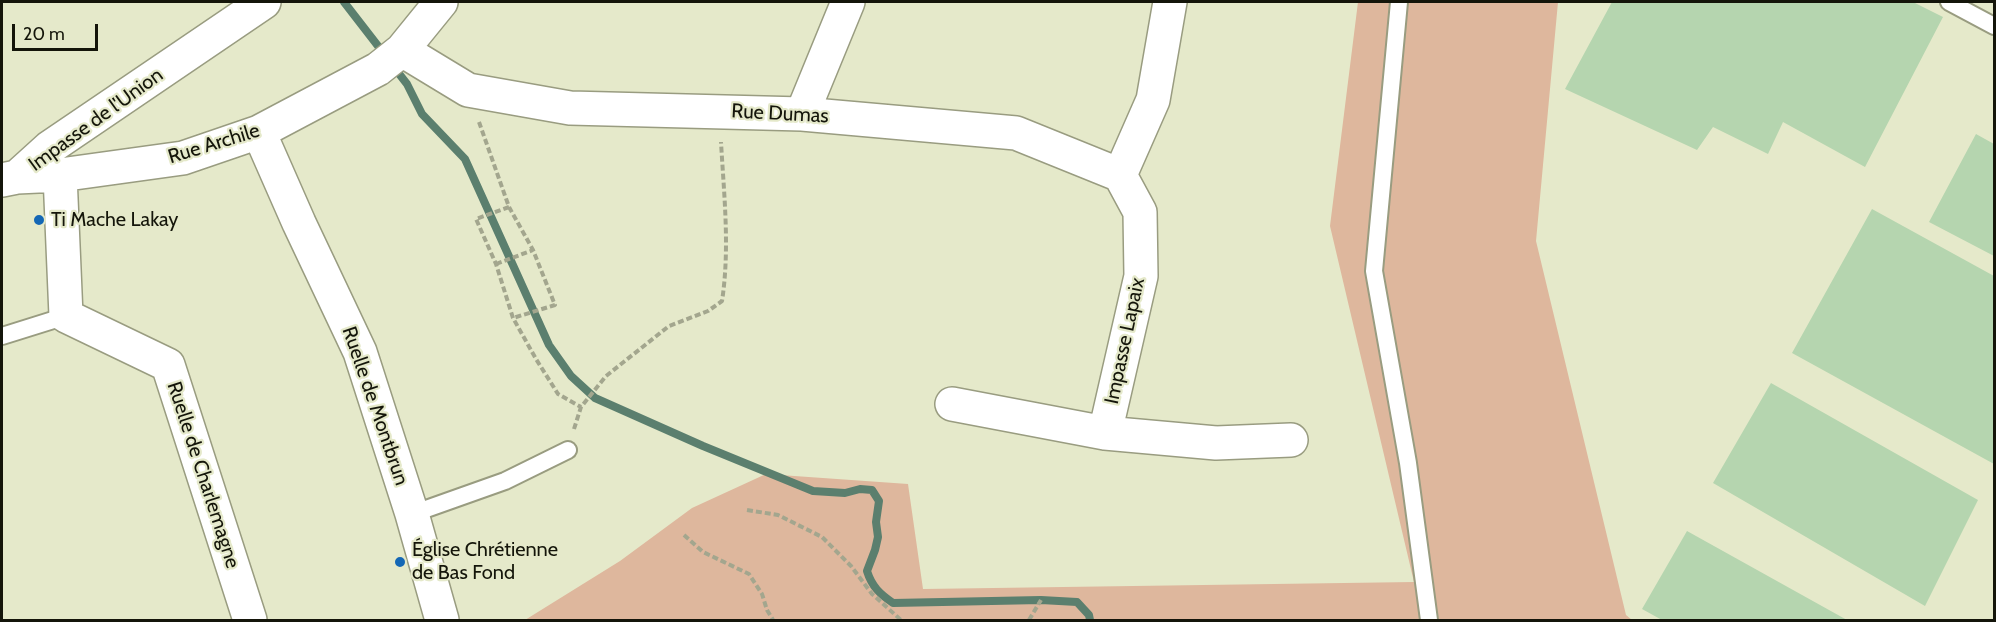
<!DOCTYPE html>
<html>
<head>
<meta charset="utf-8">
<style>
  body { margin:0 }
  #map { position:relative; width:1996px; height:622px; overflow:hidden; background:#e5e9ca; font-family:Cabin,sans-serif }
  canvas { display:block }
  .frame { position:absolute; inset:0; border:3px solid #14150a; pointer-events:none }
  .scale { position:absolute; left:12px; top:24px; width:86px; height:27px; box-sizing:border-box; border:3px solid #14150a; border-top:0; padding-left:8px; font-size:18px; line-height:21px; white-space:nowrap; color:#14150a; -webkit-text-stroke:4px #e5e9ca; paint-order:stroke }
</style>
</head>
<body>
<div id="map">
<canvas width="1996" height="622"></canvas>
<div class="frame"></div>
<div class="scale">20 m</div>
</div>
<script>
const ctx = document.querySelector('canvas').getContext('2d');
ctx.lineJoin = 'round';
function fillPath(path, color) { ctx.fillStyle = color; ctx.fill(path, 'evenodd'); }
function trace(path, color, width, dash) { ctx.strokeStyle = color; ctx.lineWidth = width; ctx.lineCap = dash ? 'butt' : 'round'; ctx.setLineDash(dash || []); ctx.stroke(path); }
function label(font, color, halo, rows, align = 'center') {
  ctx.font = font + ' Cabin,sans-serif'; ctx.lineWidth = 4.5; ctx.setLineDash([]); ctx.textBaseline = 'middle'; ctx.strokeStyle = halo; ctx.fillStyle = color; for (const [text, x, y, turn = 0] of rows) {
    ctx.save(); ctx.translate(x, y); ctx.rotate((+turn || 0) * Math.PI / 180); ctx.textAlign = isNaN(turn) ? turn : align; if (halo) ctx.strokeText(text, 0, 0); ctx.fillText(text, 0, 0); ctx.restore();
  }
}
const green = new Path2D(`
  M1358,2H1558L1536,241L1626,615L1632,620H525L620,561L692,508L766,474L908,484L923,589L1414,582L1330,226Z`);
const stream = new Path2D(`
  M344,2L385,55
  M393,66L407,84L422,114L465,159L549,345L571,376L595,398L703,446L813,491L845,493L860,489L872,490L879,501L876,522L878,537L875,550L867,571C872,587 880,594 893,603L1041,600L1077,602L1089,615L1090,620`);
const building = new Path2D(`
  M1612,2H1913L1943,17L1865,167L1783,122L1768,154L1713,127L1697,150L1565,89Z
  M1976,134L1994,144V256L1929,222Z
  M1872,209L1994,276V464L1792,353Z
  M1771,383L1978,500L1925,606L1713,483Z
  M1687,531L1847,620H1662L1642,609Z`);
const path = new Path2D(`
  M479,122L509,207L533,250L555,305L513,318
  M509,207L476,219L496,264L513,318L536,359L558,394L581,407
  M496,264L533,250
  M574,429L581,407L606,376L669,326L708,311L722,301C730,249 724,195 721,142
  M747,510L778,515L822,537L851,566L872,594L901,620
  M684,535L703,552L749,574L762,594L767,610L773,620
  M1029,620L1041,600`);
const service = new Path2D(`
  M1399,2L1374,271L1408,463L1429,620
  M1949,2L1994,26
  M2,336L66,316
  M412,514L505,481L568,450`);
const minor = new Path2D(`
  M402,50L468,90L570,108L802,114L1016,133L1120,175L1140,212L1141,276L1105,433
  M802,114L848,2
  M259,132L299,223L360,352L412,514L442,620
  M60,175L66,316L168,365L250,620
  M1120,175L1153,100L1170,2
  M17,177L49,148L264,2
  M2,180L17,177L60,175L183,158L259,132L378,69L402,50L441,2
  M952,404L1105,433L1216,443L1291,440`);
const markers = [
  [39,220,6,"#1467b5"],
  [400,562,6,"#1467b5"]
];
const streetNames = [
  ["Rue Dumas",780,114,3],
  ["Impasse de l'Union",96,120,-36],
  ["Rue Archile",214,144,-17],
  ["Impasse Lapaix",1125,341,-78],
  ["Ruelle de Montbrun",375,406,71],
  ["Ruelle de Charlemagne",203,475,72]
];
const poiNames = [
  ["Ti Mache Lakay",51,220],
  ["Église Chrétienne",412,550],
  ["de Bas Fond",412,573]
];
fillPath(green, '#deb79d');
trace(stream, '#5b7f6e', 8);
fillPath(building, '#b5d5af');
trace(service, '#999c80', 20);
trace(minor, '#999c80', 36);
trace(path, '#a3a68e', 4, [6, 3]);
trace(service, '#fff', 16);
trace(minor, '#fff', 33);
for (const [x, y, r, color] of markers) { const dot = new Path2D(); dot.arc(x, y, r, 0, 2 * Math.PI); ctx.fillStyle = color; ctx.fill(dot); trace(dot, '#e5e9ca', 2); }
label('20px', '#14150a', '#e5e9ca', streetNames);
label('20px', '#14150a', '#e5e9ca', poiNames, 'left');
</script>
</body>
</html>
